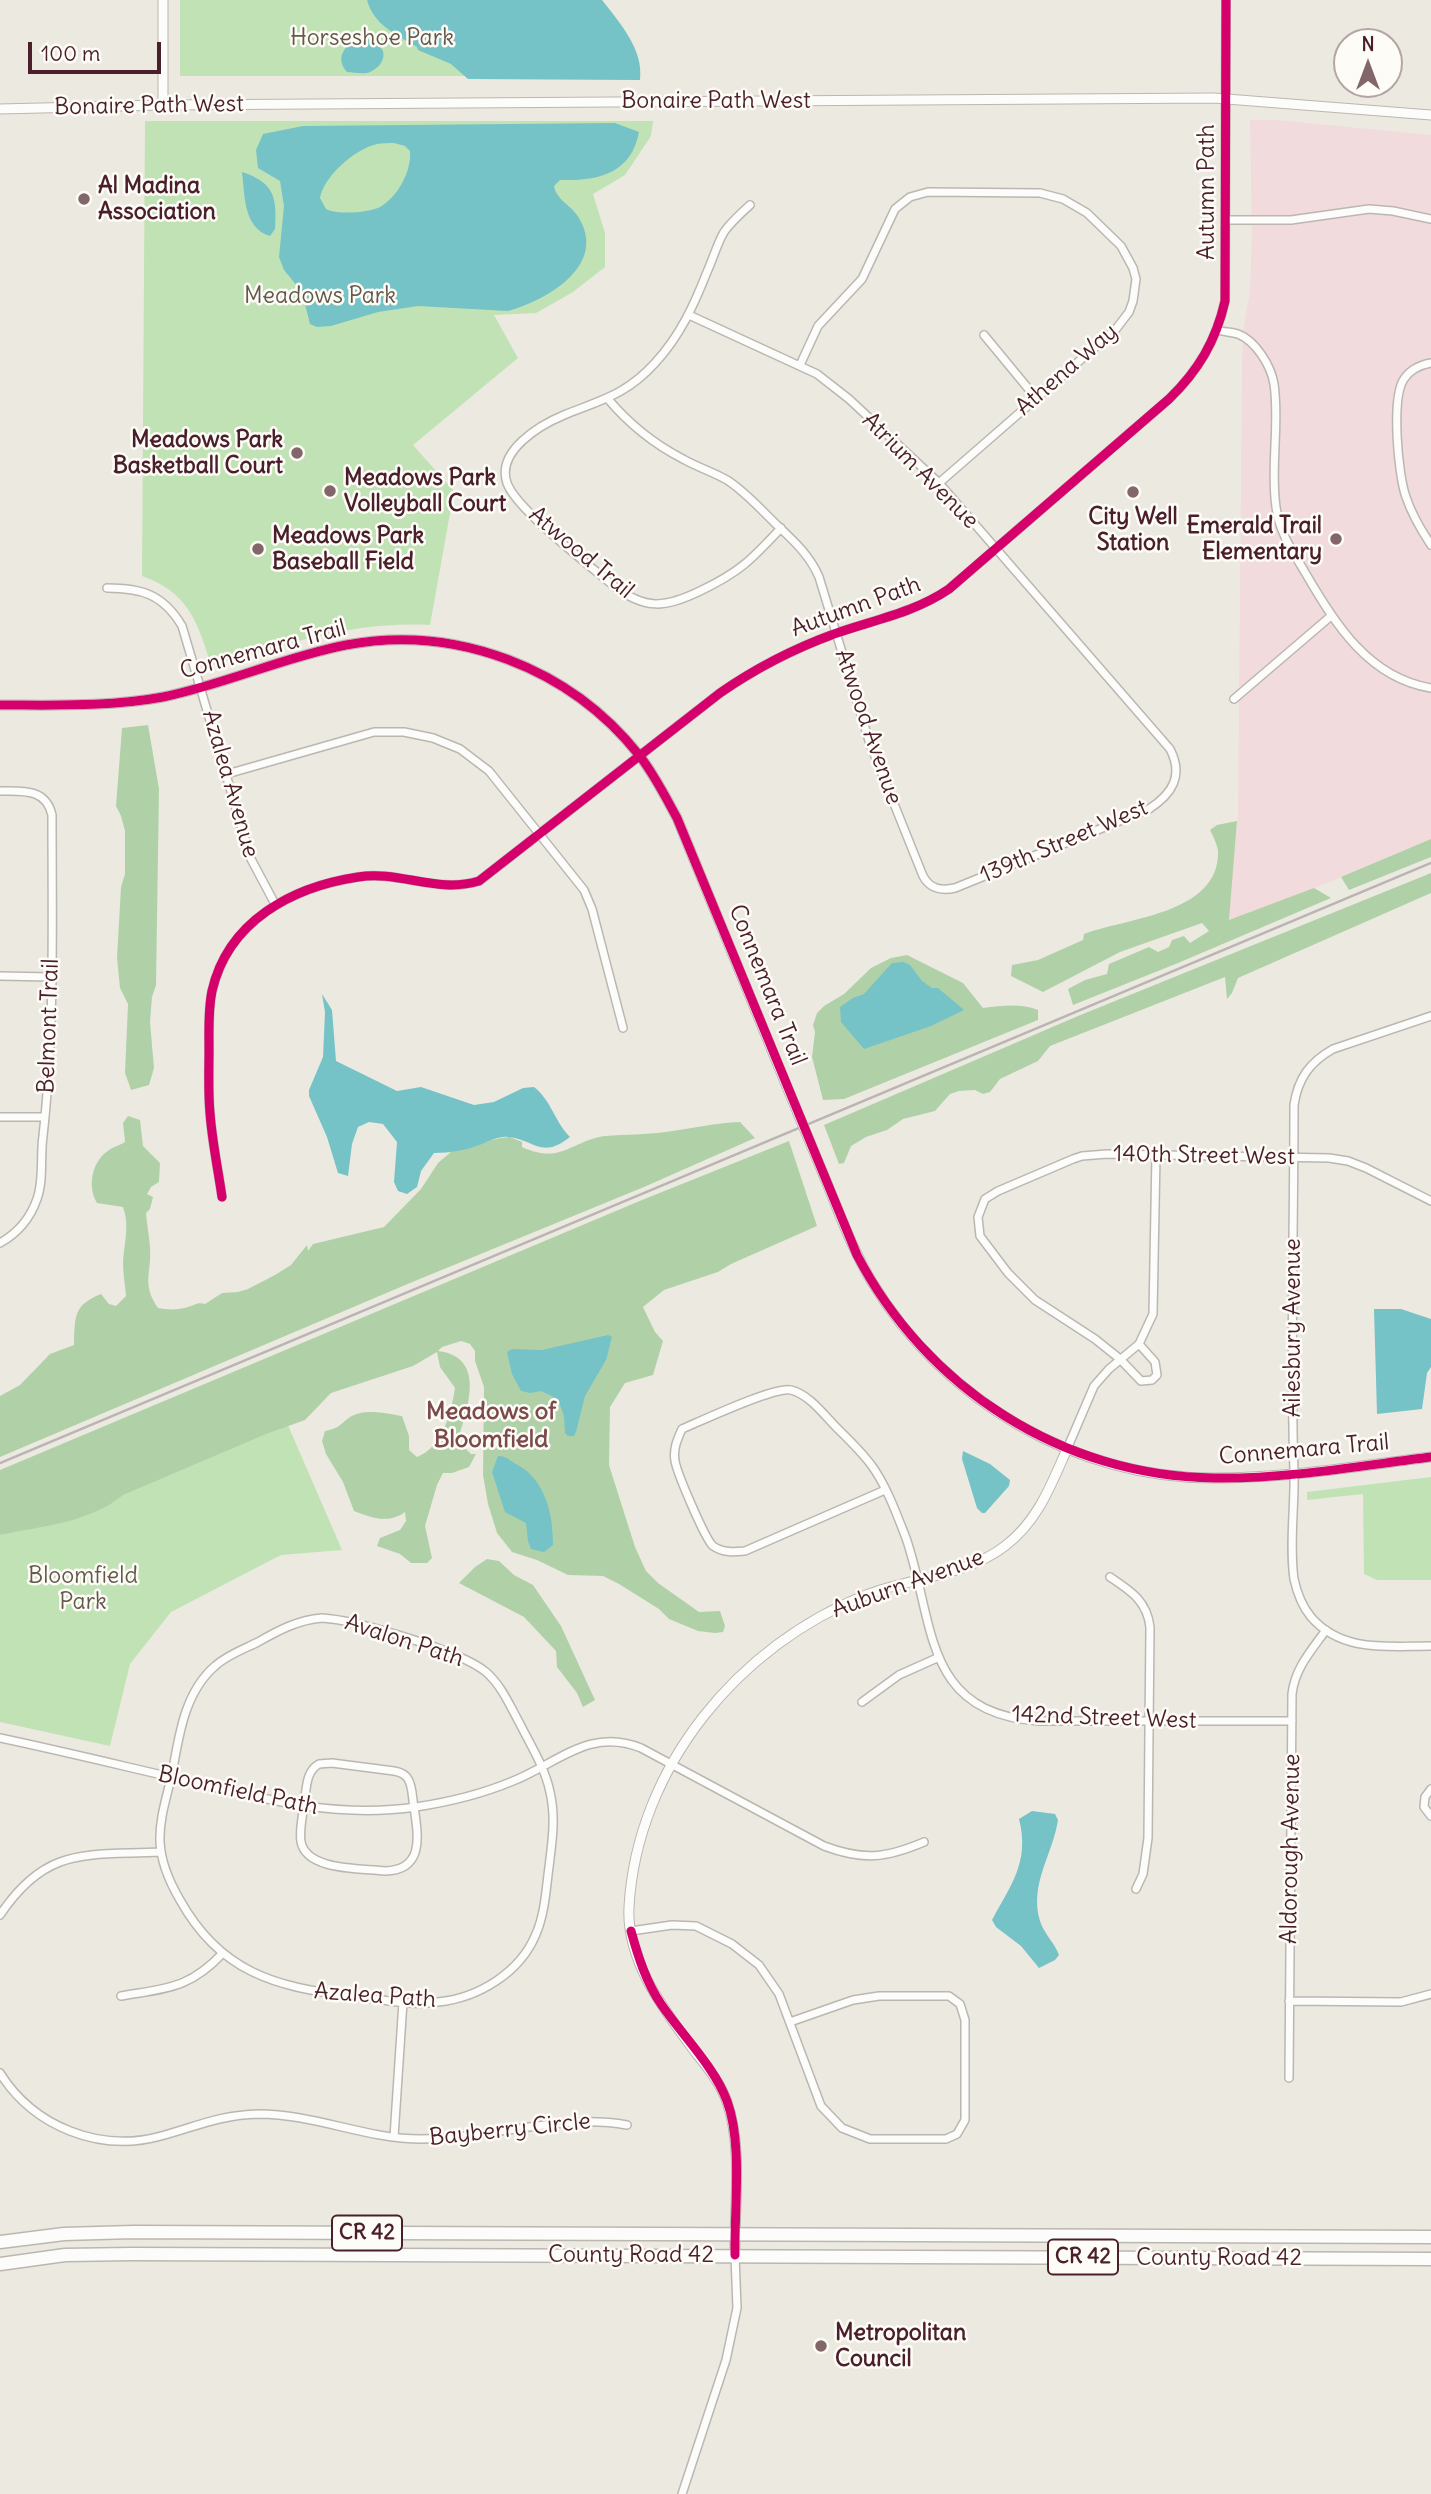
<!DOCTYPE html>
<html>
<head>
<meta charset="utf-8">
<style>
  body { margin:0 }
  #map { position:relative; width:1431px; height:2494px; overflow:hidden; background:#eceae0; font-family:Delius,sans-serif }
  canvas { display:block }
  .north { position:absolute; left:1333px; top:28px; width:70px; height:70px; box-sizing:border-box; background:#fdfcf7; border:2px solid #b5a4a5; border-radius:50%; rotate:0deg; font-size:19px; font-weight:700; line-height:28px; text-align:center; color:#4a1f2b }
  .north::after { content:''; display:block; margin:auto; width:24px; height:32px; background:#83666a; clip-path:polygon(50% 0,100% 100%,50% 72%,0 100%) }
  .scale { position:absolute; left:28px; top:42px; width:133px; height:32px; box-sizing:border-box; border:4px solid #4a1f2b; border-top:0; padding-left:9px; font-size:21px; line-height:24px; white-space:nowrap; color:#4a1f2b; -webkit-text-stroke:5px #fdfcf7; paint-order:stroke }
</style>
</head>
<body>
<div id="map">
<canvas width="1431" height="2494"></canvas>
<div class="north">N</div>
<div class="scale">100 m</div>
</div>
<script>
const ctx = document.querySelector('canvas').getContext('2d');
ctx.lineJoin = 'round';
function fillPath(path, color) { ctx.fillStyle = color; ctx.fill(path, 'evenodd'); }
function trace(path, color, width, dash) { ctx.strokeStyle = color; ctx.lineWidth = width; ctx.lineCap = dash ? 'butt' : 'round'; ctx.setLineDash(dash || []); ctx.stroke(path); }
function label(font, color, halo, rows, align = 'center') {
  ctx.font = font + ' Delius,sans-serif'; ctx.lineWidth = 5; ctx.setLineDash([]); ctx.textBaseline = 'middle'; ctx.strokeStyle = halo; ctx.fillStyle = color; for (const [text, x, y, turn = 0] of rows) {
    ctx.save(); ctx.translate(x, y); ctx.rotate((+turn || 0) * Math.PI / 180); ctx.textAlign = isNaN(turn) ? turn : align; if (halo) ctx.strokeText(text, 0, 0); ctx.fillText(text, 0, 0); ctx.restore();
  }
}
const built = new Path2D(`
  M1250,120H1277L1431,135V839L1268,908L1228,920L1238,814L1242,367L1243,331L1250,292L1252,234Z`);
const green = new Path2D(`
  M180,0H555L565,76H180Z
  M145,121H653L651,136L625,175L593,194L605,233V267L573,292L536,313L494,315L518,358L413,445L454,491L430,625C353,621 287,644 214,665L210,662C197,620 187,592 142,576Z
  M284,1416L342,1550L281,1555L171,1612L130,1664L110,1746L0,1722V1535Z
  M1431,1477V1580H1377L1364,1574L1363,1494L1307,1500V1492Z`);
const forest = new Path2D(`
  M148,725L159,789L156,985L152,997L150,1022L154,1068L149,1085L131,1090L125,1073L128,1004L120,988L117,958L121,887L125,874V831L121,816L116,806L122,728Z
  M1237,821L1229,920L1314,888L1331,898L1178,963L1073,1005L1068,989L1085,980L1107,974L1109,964L1149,947L1158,952L1169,947L1172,940L1184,936L1190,943L1209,931L1202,923L1120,952L1043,992L1011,976L1012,965L1038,960L1083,940L1084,934C1126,918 1220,914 1218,851C1217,844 1213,836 1210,830L1217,825Z
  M1431,839V857L1349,890L1341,877Z
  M1431,873V893L1238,978L1232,993L1227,999L1225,977L1050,1046L1038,1061L1000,1079L990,1092L983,1094L975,1090L959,1091L950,1094L935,1111L903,1119L887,1130L866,1137L851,1146L844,1163L839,1164L824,1125L1078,1016Z
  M907,955L963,983L983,1008C1002,1006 1020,1003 1038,1010V1020L844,1099L823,1100L812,1057L815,1032L813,1025L817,1013L824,1006L844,994L871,968L891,958Z
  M128,1116L140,1120L143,1146L160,1163L159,1182L151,1187L147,1194L153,1197L150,1209L146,1213C147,1224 149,1236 150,1247C152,1274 141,1283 158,1308C167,1310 179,1310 188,1307C196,1305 197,1302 205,1304L222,1293L238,1292L248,1289L275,1275L291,1265L307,1245L308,1251L313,1244L384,1227L421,1189L438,1163L452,1151L500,1138L510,1137L522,1142V1147C562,1165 570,1141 605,1136C625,1134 645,1135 665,1132C690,1129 714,1123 740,1122L755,1138L644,1187L410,1283L0,1457V1396L20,1385L50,1354L74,1345C75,1317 73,1305 101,1294L109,1304L116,1306L126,1296C125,1285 123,1273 123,1262C124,1244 130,1225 123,1207L97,1203C88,1188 91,1166 104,1154C110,1148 118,1146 125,1142L123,1123Z
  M789,1141L817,1226L731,1264L718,1272L664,1290L643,1307L655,1332L663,1341L653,1375L625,1383L610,1407L609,1465L635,1547L646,1571L658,1583L699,1612L720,1611L725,1626L723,1632L715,1633L698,1631L669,1619L659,1609L619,1584L603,1576L568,1575L537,1560L512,1552L497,1533L488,1504L483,1475L484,1387L475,1361V1351L470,1344L461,1341L442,1347L438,1351C486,1357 468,1406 459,1437L463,1446L471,1454H476L469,1467L452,1473H443L437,1485L425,1526L432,1558L427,1563H411L400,1554L377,1546L380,1538L400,1530L406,1521L405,1512C389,1524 372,1518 354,1511L343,1482L326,1454L322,1441L325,1431C340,1428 339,1425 350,1417C364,1408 386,1413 402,1416L409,1436V1450L417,1457C443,1447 451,1413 455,1388L440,1367L437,1352L413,1366L331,1393L305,1420L266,1434L123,1495C89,1523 42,1526 0,1535V1470L642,1200Z
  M487,1559L499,1561L514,1575L533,1585L561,1626L595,1700L583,1707L577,1693L557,1667L556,1651L524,1617L459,1583L475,1567Z`);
const water = new Path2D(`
  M367,0H602C620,23 644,50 640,80L468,79L451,64L418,50L417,47C395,34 374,25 367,0Z
  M359,34L367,36L370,42C390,46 386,65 370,72C364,75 354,72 347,72C333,56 348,45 359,34Z
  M615,123L639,132C631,174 598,181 560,180L554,186C556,199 570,205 577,215C610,264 548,300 508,311L418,306L378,312L331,326L317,327L310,324L302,292L284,270L279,257L284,206L280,181L258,168L256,150L263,134L303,126ZM394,143L405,146L410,151C412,170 398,197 380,207C368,213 338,215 326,209L320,198C324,176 355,149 377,144C382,143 389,143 394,143Z
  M242,172C275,183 277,198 275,229L270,236C243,228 245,195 242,172Z
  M903,962L910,965L922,981L932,988H938L964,1010L931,1026L864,1049L841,1022L840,1007L853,998L864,994L892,963Z
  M322,994L332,1010L336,1061L397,1091L421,1087L474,1105L494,1102L523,1088L534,1087C551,1100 555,1122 570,1137C541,1160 534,1139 508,1137C499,1136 490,1141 482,1144C467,1150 450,1153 434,1153L421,1171L417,1187L407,1194L398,1191L394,1182L397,1142L383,1124L369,1122L358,1127L352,1144L348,1176L338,1173L327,1137L309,1096V1090L323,1057L325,1012Z
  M1374,1309H1401L1431,1319V1367L1427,1373L1422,1409L1377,1414Z
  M608,1335L612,1337L606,1360L585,1396L576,1432L574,1436H568L565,1433L564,1416L558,1399L541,1391L530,1393L521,1391L512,1374L507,1352L512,1349L542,1350Z
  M963,1451L990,1464L1010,1480L1009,1486L985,1513H982L977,1508L962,1459Z
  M498,1456C507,1456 510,1461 518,1465C546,1481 553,1515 553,1545L544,1552L531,1549L528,1541L526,1523L505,1512L492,1472Z
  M1032,1811L1055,1814L1058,1820C1053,1854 1029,1884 1040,1921C1044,1934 1055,1943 1059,1955L1055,1960L1039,1968L1021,1946L996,1927L992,1920C1011,1885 1030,1861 1019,1819Z`);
const minor = new Path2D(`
  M750,205C740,214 731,222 724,232C717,244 713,259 707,272C694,305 680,336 655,363C626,395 601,400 564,415C540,425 496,451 507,483C516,509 590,566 614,586C645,610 665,608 700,591C740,572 751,560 781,528
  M1226,220H1291L1369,209L1393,211L1431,219
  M1217,330C1224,332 1232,332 1238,334C1256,341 1271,366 1274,384C1280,425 1270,466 1276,507C1279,532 1293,552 1306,574C1335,624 1369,678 1431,688
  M984,335L1036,398
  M1431,363C1420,365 1410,370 1404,379C1391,398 1398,475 1406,497C1412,515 1421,530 1431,545
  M800,365L818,326L862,279L895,209L910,197L928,192L1040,193L1063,199L1087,213L1121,246L1133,268L1136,279L1133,301L1129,312L1116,329L939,483
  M608,399C629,424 654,444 683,459C697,467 713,472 727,480C746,492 762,511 779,527C795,542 810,556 819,577L870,744L923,876C930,889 941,891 955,888L1149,809C1172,794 1184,776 1170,749L939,483L849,399L817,374L689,315
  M107,588C141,588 163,594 182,626L251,859L275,904
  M1234,699L1331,616
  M227,774L374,732H404L433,738L460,749L489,771L584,890L592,909L623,1028
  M0,791C22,791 46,788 52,815C52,922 55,1029 43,1136C40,1156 44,1180 37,1199C30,1219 18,1233 0,1243
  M0,976L51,977
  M1431,1016L1333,1049C1310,1062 1298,1078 1294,1105C1294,1227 1290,1350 1294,1472C1295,1507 1289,1544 1294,1579C1297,1593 1302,1606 1311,1617C1342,1653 1389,1646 1431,1646
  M0,1117H45
  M222,1197C218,1169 212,1141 210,1113C208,1092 209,1070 209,1049C209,1030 208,1010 212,991C228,921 292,887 358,877C399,870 437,894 479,881L720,693C756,668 793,649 834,634C873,620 914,613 949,589L1169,399C1198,371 1216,341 1225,301L1226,0
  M1139,1344L1155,1362L1157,1375L1152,1380L1141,1381L1120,1359L1095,1339L1035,1300L1008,1273L980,1236L978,1217L985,1199L998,1191L1073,1159L1082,1156L1107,1154L1329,1158L1348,1161L1366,1168L1431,1201
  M1067,1449L1094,1386L1109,1369L1139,1344L1153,1314L1156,1155
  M885,1490L745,1551C734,1552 723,1553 713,1546C705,1539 677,1473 675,1461C673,1449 677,1440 682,1429C701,1421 775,1386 791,1390C810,1395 824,1415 836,1427C849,1440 862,1452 872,1466C887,1487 897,1515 906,1538C935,1622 922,1714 1039,1721H1292
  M1110,1577C1131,1591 1147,1601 1150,1627L1148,1838L1143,1874L1136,1889
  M322,1618C356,1620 461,1651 486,1672C502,1686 510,1706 520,1724C531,1746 545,1768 550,1792C556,1818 552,1842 549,1867C546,1889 545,1913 536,1934C520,1973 478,1998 438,2002C409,2006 380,1999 351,1996C275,1987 220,1972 180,1900C170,1883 161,1862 160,1842C159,1819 167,1796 172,1774C179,1736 184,1693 215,1666C227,1655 244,1649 258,1642C279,1630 298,1620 322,1618Z
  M862,1702L899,1675L937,1658
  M0,1738C66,1752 131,1768 197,1783C270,1801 340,1818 416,1807C449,1802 482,1794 513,1781C558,1763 590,1727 641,1748L824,1846C864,1861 886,1858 924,1842
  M332,1763L394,1771C400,1772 405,1774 408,1779C413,1787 412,1798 414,1807C418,1835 425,1870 385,1871C361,1868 307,1871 301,1842C299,1829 303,1816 304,1803C307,1789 305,1772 319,1764Z
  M1431,1789L1425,1797L1424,1807L1431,1816
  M0,1915C47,1845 87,1856 161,1852
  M631,1931L672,1925L696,1926L732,1944L759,1965L779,1994L821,2106L842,2128L870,2139H946L957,2134L965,2120V2020L960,2004L949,1996H879L853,2000L790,2022
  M121,1996C167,1988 189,1989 223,1953
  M1289,2001L1401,2002L1431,1994
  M0,2073C34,2127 100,2153 161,2136C198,2126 219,2115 259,2114C314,2114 366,2139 421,2139C490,2139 559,2113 627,2125
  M1289,2078L1292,1694C1295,1668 1311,1651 1326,1630
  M394,2137L403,2002
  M682,2494L726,2360L737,2308L735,2256`);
const tertiary = new Path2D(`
  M163,0V105
  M0,109L163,105L1214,98L1431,115
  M0,705C55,705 109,707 163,697C226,684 284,657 346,645C456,624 570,668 639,755C654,774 665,796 677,818L785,1082
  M824,1176C839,1212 852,1249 872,1282C943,1400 1076,1479 1215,1478C1288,1478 1359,1466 1431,1457
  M735,2255C734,2207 743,2148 727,2102C721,2084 708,2068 696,2053C665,2011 626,1962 629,1907C637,1767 739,1645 866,1595C912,1577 966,1576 1005,1546C1038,1521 1051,1485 1067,1449`);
const trunk = new Path2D(`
  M0,2242L64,2234L133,2232L1431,2237
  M0,2264L65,2255L132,2254L1431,2259`);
const rail = new Path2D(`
  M0,1463L1431,863`);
const tertiaryBridge = new Path2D(`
  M785,1082L824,1176`);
const cycleway = new Path2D(`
  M0,705C55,705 109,707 163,697C226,684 284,657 346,645C456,624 570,668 639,755C654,774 665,796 677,818L857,1255C926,1388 1062,1476 1214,1478C1287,1479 1359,1466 1431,1457
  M222,1197C218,1169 212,1141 210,1113C208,1092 209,1070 209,1049C209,1030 208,1010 212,991C228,921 292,887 358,877C399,870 437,894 479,881L720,693C756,668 793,649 834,634C873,620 914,613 949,589L1169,399C1198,371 1216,341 1225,301L1226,0
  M631,1931C638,1956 646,1982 661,2004C682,2035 714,2066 727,2101C743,2144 734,2209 735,2255`);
const markers = [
  [84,199,7,"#83666a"],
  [297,453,7,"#83666a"],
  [330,491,7,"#83666a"],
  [1133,492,7,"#83666a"],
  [1336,539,7,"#83666a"],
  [258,549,7,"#83666a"],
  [821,2346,7,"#83666a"]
];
const shields = [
  [367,2233,70],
  [1083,2257,70]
];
const shieldNames = [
  ["CR 42",367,2233],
  ["CR 42",1083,2257]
];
const parkNames = [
  ["Horseshoe Park",372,38],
  ["Meadows Park",320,296],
  ["Bloomfield",83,1576],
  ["Park",83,1602]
];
const streetNames = [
  ["Bonaire Path West",716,101],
  ["Bonaire Path West",149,106,-1],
  ["Autumn Path",1207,192,-90],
  ["Athena Way",1067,370,-41],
  ["Atrium Avenue",920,471,45],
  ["Atwood Trail",581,553,40],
  ["Autumn Path",856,607,-20],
  ["Connemara Trail",263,650,-15],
  ["Atwood Avenue",868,727,71],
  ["Azalea Avenue",230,784,74],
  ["139th Street West",1064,842,-23],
  ["Connemara Trail",767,985,68],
  ["Belmont Trail",49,1026,-88],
  ["140th Street West",1204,1156,1],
  ["Ailesbury Avenue",1293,1328,-90],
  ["Connemara Trail",1304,1450,-5],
  ["Auburn Avenue",908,1584,-20],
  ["Avalon Path",404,1641,18],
  ["142nd Street West",1104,1718,2],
  ["Bloomfield Path",238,1791,12],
  ["Aldorough Avenue",1291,1849,-89],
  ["Azalea Path",375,1996,4],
  ["Bayberry Circle",510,2130,-6],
  ["County Road 42",631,2255],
  ["County Road 42",1219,2258]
];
const poiNames = [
  ["Al Madina",98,186],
  ["Association",98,212],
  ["Meadows Park",283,440,"right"],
  ["Basketball Court",283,466,"right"],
  ["Meadows Park",344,478],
  ["Volleyball Court",344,504],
  ["City Well",1133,517,"center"],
  ["Station",1133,543,"center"],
  ["Emerald Trail",1322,526,"right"],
  ["Elementary",1322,552,"right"],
  ["Meadows Park",272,536],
  ["Baseball Field",272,562],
  ["Metropolitan",835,2333],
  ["Council",835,2359]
];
const neighbourhoodNames = [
  ["Meadows of",491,1412],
  ["Bloomfield",491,1440]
];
fillPath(built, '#f1dbdd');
fillPath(green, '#c1e2b5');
fillPath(forest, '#b0d1a8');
fillPath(water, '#75c2c7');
trace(minor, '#bcb6b1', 10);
trace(tertiary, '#bcb6b1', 11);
trace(trunk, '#bcb6b1', 15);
trace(minor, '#fcfcfa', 7);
trace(tertiary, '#fcfcfa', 9);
trace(trunk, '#fcfcfa', 12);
trace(rail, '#bab4b5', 2.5);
trace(tertiaryBridge, '#bcb6b1', 11, []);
trace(tertiaryBridge, '#fcfcfa', 9);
trace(cycleway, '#d6006c', 9);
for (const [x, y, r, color] of markers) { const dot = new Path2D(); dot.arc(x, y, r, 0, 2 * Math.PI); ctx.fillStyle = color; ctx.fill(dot); trace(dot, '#fdfcf7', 2.5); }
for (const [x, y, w] of shields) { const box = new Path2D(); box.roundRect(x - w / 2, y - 17.5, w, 35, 5); ctx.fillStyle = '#fdfcf7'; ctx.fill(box); trace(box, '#4a1f2b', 2); }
label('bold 21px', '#4a1f2b', null, shieldNames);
label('23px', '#63584a', '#fdfcf7', parkNames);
label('23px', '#4a1f2b', '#fdfcf7', streetNames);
label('bold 23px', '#4a1f2b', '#fdfcf7', poiNames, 'left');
label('bold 24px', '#7d4a4b', '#fdfcf7', neighbourhoodNames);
</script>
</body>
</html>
